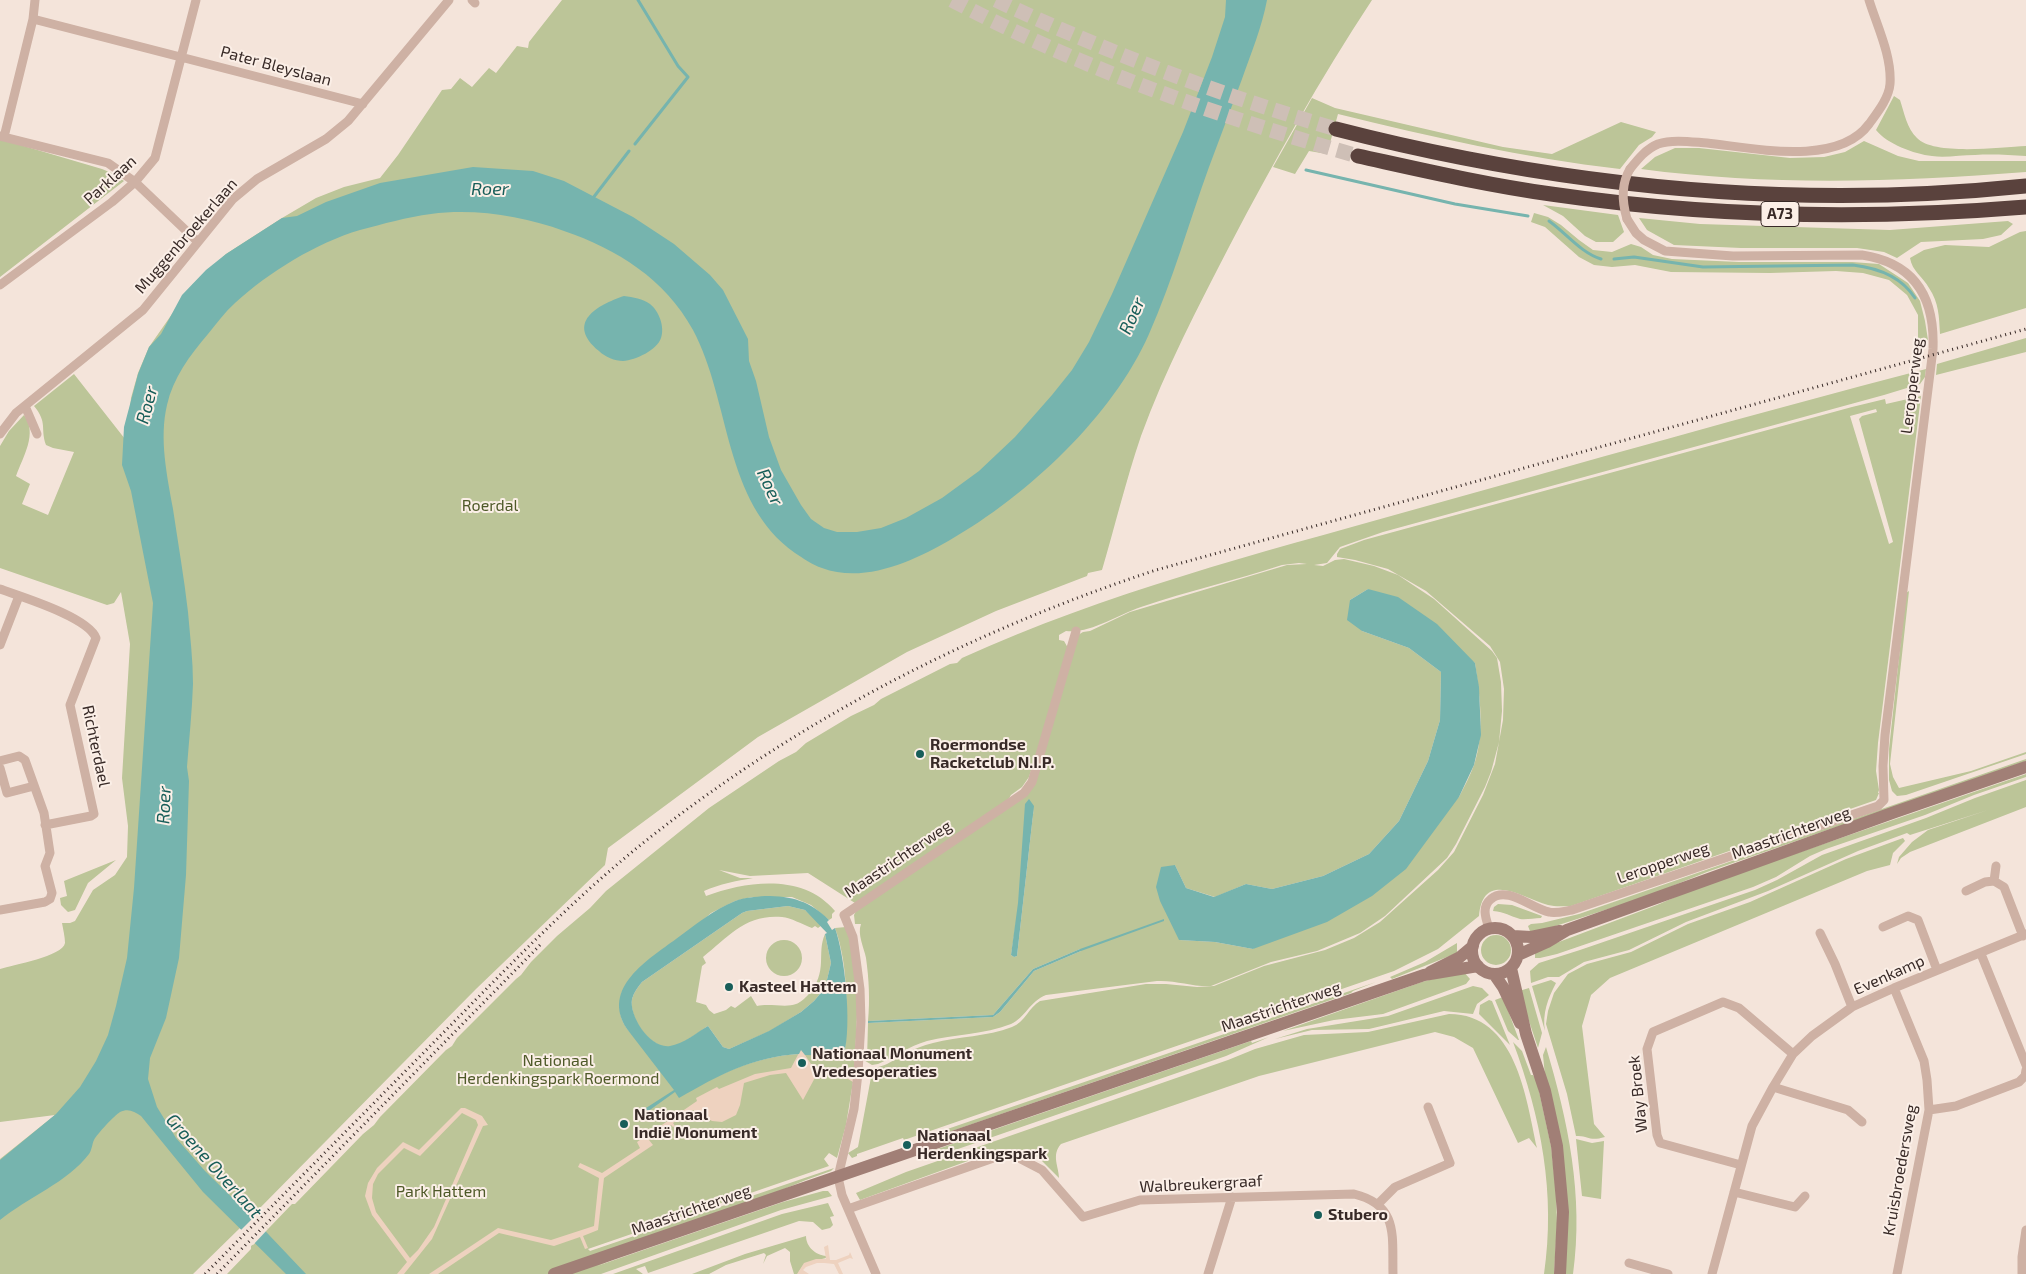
<!DOCTYPE html>
<html>
<head>
<meta charset="utf-8">
<style>
  body { margin:0 }
  canvas { display:block; background:#f4e4da }
</style>
</head>
<body>
<canvas width="2026" height="1274"></canvas>
<script>
const ctx = document.querySelector('canvas').getContext('2d');
ctx.lineJoin = 'round';
function fillPath(path, color) { ctx.fillStyle = color; ctx.fill(path, 'evenodd'); }
function trace(path, color, width, dash) { ctx.strokeStyle = color; ctx.lineWidth = width; ctx.lineCap = dash ? 'butt' : 'round'; ctx.setLineDash(dash || []); ctx.stroke(path); }
function label(font, color, halo, rows, align = 'center') {
  ctx.font = font + ' "Exo 2",sans-serif'; ctx.lineWidth = 4; ctx.setLineDash([]); ctx.textBaseline = 'middle'; ctx.strokeStyle = halo; ctx.fillStyle = color; for (const [text, x, y, turn = 0] of rows) {
    ctx.save(); ctx.translate(x, y); ctx.rotate((+turn || 0) * Math.PI / 180); ctx.textAlign = isNaN(turn) ? turn : align; if (halo) ctx.strokeText(text, 0, 0); ctx.fillText(text, 0, 0); ctx.restore();
  }
}
const green = new Path2D(`
  M562,0H1372C1320,79 1274,161 1230,245C1198,307 1165,370 1141,436C1126,480 1115,526 1102,570L1088,573L1087,576L996,611L907,652L758,737L608,848L605,865L476,989L253,1215L268,1229L292,1204H295L363,1134L374,1125L380,1117L446,1050L452,1046L457,1038L516,979L521,975L531,962L557,936L590,908L606,891L709,808L779,761L796,752L806,743L851,716L874,705L881,699L950,664L957,663L962,658C1108,592 1256,554 1409,511C1581,463 1753,414 1926,369L1925,377L1920,384L1884,395L1383,532L1340,547L1327,563L1314,565L1323,566L1335,560L1344,559L1374,566L1398,575L1434,599L1492,651L1497,658L1501,682L1502,711L1499,742L1491,772L1485,787L1456,844L1447,858L1385,916L1360,933L1317,951L1271,962L1211,986C1193,987 1176,980 1157,981L1046,995C1030,1001 1025,1018 1011,1024C984,1035 954,1034 927,1041C909,1046 894,1057 878,1064L872,1065L862,1059V1058L867,1060L868,1023L993,1017L1000,1012L1034,971L1081,951L1080,949L1033,969L993,1015L868,1021C870,1000 869,979 866,958C864,948 857,934 861,924H855L854,915L856,911L1027,792L1078,635L1083,632L1090,631L1130,612L1287,565L1307,564L1299,563L1282,565C1236,580 1188,591 1141,607C1117,615 1090,634 1066,631L1059,635V640L1064,641L1068,648L1062,673L1029,777L1022,787L1011,795L1008,800L855,903L808,873L750,876L719,870L740,878H753C736,881 720,884 704,891L706,896C747,881 803,873 835,911L832,914V918L829,920L811,905L792,897H752L735,901L711,913L622,992C612,1029 638,1040 666,1055C681,1063 696,1072 710,1080C739,1065 767,1056 799,1054L801,1049L805,1055H843L845,1052C847,1011 849,967 835,928L846,927C862,972 857,1023 854,1069L852,1071L843,1070L853,1082L846,1125L837,1158L829,1153L824,1159L829,1166L588,1249L590,1251L834,1168L831,1171L806,1180L597,1266L783,1202L823,1191H828L832,1196L781,1210L601,1274H227L251,1249V1246L255,1243L240,1228L193,1274H0V1159L55,1115L0,1122V969C13,965 63,956 65,943C65,937 63,929 62,923H70L75,921L93,890L115,875L127,857L128,826L122,778L130,644L121,592L114,603L107,605L0,568V446L9,431L24,415C38,433 23,457 16,476L30,484L22,504L48,515L74,452L53,448L46,445C40,428 48,423 34,406L74,374L125,439L128,430L131,398L138,373L149,347L193,284L226,254L282,218L316,198L344,187L380,178L398,155L442,90L451,89L460,78L472,87L489,68L496,73L517,46L528,48L529,42ZM1368,589L1475,663C1480,696 1485,733 1474,765C1470,776 1464,787 1459,797L1253,949L1215,942L1179,940L1175,865L1186,888L1215,897L1246,884L1272,889L1323,876L1369,854L1399,821L1428,761L1440,720L1441,672L1409,648L1362,631L1350,600ZM1034,806L1017,956L1014,957L1011,955Z
  M1894,96L1900,100C1904,112 1907,129 1917,138C1934,156 2001,147 2026,146V156C2009,155 1992,154 1975,155C1961,155 1945,158 1932,156C1914,154 1887,144 1876,130Z
  M1312,98L1335,108L1503,147L1552,154L1621,122L1656,132L1652,137L1639,145L1620,169C1524,158 1431,137 1338,114L1327,154L1309,151L1295,174L1273,167Z
  M0,139L102,169L114,174L124,181L0,277Z
  M1864,141L1898,156L1919,161H2026V172C1897,182 1769,186 1641,169L1655,157L1675,148H1699L1790,158L1824,157L1845,152Z
  M1543,205L1618,215L1624,232L1613,242H1596L1585,236L1563,216Z
  M1534,213L1548,217L1561,225L1579,240L1593,250L1612,252L1631,244L1641,247L1653,255L1672,259L1739,262H1852L1879,264L1908,283L1920,301L1925,321L1928,340L1918,343V315L1907,295L1889,280L1863,273L1836,271L1770,273L1671,272L1635,265L1612,267L1594,265L1579,257L1545,227L1531,222Z
  M1639,218L1700,224L1890,230L2008,221L2013,224L2001,235L1983,239L1921,242L1897,258L1884,252L1857,248H1741L1674,245L1647,230Z
  M2026,231V308L1940,334C1939,316 1939,303 1929,288C1923,277 1912,271 1910,258L1924,250L1945,245L1989,247L2020,232Z
  M2026,338V352L1936,375L1937,364Z
  M1921,396L1878,743L1876,771L1879,790L1878,793H1879L1876,800L1571,906C1564,906 1556,907 1548,905C1523,898 1483,869 1479,916L1438,949L1394,971L904,1140L903,1138L857,1154V1156L852,1158L848,1153L858,1147L872,1072L871,1069L861,1073V1071C870,1068 879,1068 887,1064C904,1055 912,1048 933,1043C959,1036 987,1037 1012,1027C1025,1022 1029,1007 1040,1001L1146,984H1166L1197,987L1214,986L1264,966L1325,950L1354,938L1380,922L1438,870L1454,852L1483,795L1495,764L1503,720L1504,689L1500,662L1490,646L1426,591L1388,569L1355,560L1337,557V554L1340,549L1364,540L1852,407L1885,399L1886,404ZM1876,409L1877,412L1862,416L1859,419L1893,542L1889,544L1850,416Z
  M1909,591L1890,764L1893,777L1899,788L1971,771L2026,752V754L1906,795L1897,796L1892,791L1889,780V749L1906,593Z
  M2026,759V761L1707,872L1645,897L1531,934L1528,926L1531,924L1542,923L1579,914Z
  M2026,774V777L1974,795L1925,815L1826,849L1810,856L1776,877L1753,887L1557,954L1540,958H1535V951L1657,905L1696,888Z
  M2026,780V807L1910,852L1901,858L1897,864L1899,857L1912,842L1928,830L1988,810L1910,835L1907,833L1858,851L1768,891L1686,922L1629,950L1584,962L1559,977H1548L1531,983L1530,971L1539,963L1580,950L1755,890L1777,880L1822,855L1926,818L1975,798Z
  M1903,838L1905,841L1893,853L1890,865L1867,871L1610,978L1591,995L1582,1026L1594,1124L1605,1137C1588,1142 1589,1135 1576,1136L1567,1094L1546,1024L1548,1011L1554,993L1568,974L1587,964L1631,952L1688,924L1750,902L1846,859Z
  M116,860L88,883L75,910L68,912L61,905L60,898L67,896L64,881Z
  M1498,904L1512,905L1542,916L1541,918C1534,918 1526,920 1520,919C1510,916 1505,912 1493,911L1494,907Z
  M788,906L805,910L822,925L818,928L815,926L812,928C802,924 791,918 782,917C746,914 729,936 703,957L706,963L702,966L696,1002L706,1005L709,1010L714,1014L726,1010L731,1006L735,1008L751,996L757,1006C769,1003 786,1008 796,1004C800,1003 805,998 808,995C829,971 816,954 825,934L831,963L825,988L814,1001L801,1012L770,1031L729,1049L723,1047L708,1026C697,1033 679,1048 666,1047C647,1044 629,1017 632,999C634,992 638,987 642,982L742,913L747,911Z
  M1481 950a15 15 0 1 1 30 0a15 15 0 1 1-30 0Z
  M766 958a18 18 0 1 1 36 0a18 18 0 1 1-36 0Z
  M1457,943V953L1392,979L1390,977L1425,962Z
  M1463,971L1470,979L1466,984L1383,1014L1334,1020L1283,1031L1422,982Z
  M1551,980L1556,983C1548,998 1542,1014 1545,1031L1532,986Z
  M1376,982L1353,991L1351,993L926,1140L924,1137Z
  M1473,986L1482,988L1489,995L1477,1004L1473,1014L1444,1011L1369,1029L1312,1030L1275,1039L1307,1029L1388,1016Z
  M1529,988L1542,1033L1538,1048L1519,991Z
  M1503,997L1519,1040H1518L1508,1031L1495,1000Z
  M1489,1000L1492,1001L1510,1045L1479,1014L1480,1005Z
  M1449,1014C1516,1014 1526,1097 1537,1148L1529,1138L1518,1143L1473,1048L1454,1037L1435,1032L1259,1076L1061,1144C1051,1155 1059,1167 1059,1178L1039,1158L1022,1150L1020,1153L1001,1149L860,1200L856,1193L906,1172L1228,1060L1255,1049L1304,1035L1368,1032Z
  M1269,1037L1226,1056L932,1158L929,1152L1251,1041L1252,1043Z
  M1513,1042L1522,1051L1531,1075H1533L1537,1082L1551,1146L1556,1192L1557,1224L1554,1274H1544C1556,1194 1541,1117 1513,1042Z
  M1546,1047C1568,1121 1584,1196 1573,1274H1564L1543,1055Z
  M1576,1139L1592,1143L1604,1141L1601,1199L1582,1196Z
  M828,1203L834,1216L830,1217L833,1225L830,1228L822,1230L813,1222L799,1221L648,1273L645,1266L636,1269L643,1274H613L782,1214Z
  M806,1236C806,1247 816,1255 826,1256V1258C815,1261 803,1262 798,1274H794L790,1261V1252L785,1248L767,1256L763,1264L766,1255L764,1253L726,1265L709,1274H692L745,1254Z`);
const plaza = new Path2D(`
  M801,1049L813,1067L852,1071L854,1069L853,1082L840,1074L818,1072L803,1100L786,1073L770,1075L744,1083L740,1105L736,1115L722,1122L712,1121L693,1110L673,1123L675,1126L673,1127L671,1125L649,1140L653,1145L604,1178L598,1230L583,1236L588,1248L585,1249L580,1237L554,1246L499,1233L438,1274H429L498,1228L551,1240L594,1226L599,1178L578,1167L580,1163L602,1173L640,1148L637,1142L697,1101L696,1098L717,1087L719,1089L755,1074L791,1068Z
  M461,1108H465L482,1116L488,1125L483,1126L432,1239L404,1274H397L407,1262L372,1215L365,1196L368,1183L377,1168L403,1142L419,1150ZM462,1113L476,1120L478,1125L434,1227L418,1250L410,1258L376,1212L372,1198L373,1184L378,1174L404,1148L420,1156Z
  M828,1245L830,1260H836L849,1255L850,1252L853,1259L850,1258L838,1263L843,1274H839L834,1264L824,1263H817L806,1267L803,1270L809,1274H797L804,1263L816,1259H826L824,1247Z`);
const water = new Path2D(`
  M1226,0H1267C1262,27 1251,53 1242,79C1231,108 1220,138 1209,167C1189,222 1173,280 1149,334C1113,416 1027,496 950,540C914,561 864,584 822,568C812,565 803,558 795,553C723,502 731,401 693,330C665,279 617,249 564,231C524,216 474,208 431,214C407,217 383,224 360,230C316,243 269,272 235,303C225,312 217,323 208,334C190,355 173,378 167,405C159,439 167,475 173,509C178,543 184,577 188,612C190,636 193,660 193,684C192,712 189,740 187,767L189,781L186,875L179,958L166,1018L150,1058L148,1079L157,1107L176,1138L205,1171L252,1217L306,1274H286L203,1192L141,1116C134,1111 128,1108 120,1112C114,1116 97,1134 94,1140C92,1144 92,1150 89,1154C68,1182 27,1198 0,1220V1160L56,1114L80,1087L96,1061L108,1035L116,1006L127,958L134,888L153,603L131,491L122,465L124,427L138,374L149,347L161,334L182,295L206,270L226,254L282,218L297,216L326,202L380,183L473,167L533,171L564,181L633,217L674,244L710,275L723,290L748,339L749,361L756,381L769,437L781,470L801,505L811,519L824,528L837,532H857L881,528L906,518L942,498L979,471L1015,437L1052,395L1072,370L1089,342L1112,294L1183,132L1212,57L1225,17Z
  M624,296C633,297 643,299 650,304C659,311 665,327 661,338C657,350 636,360 623,361C615,361 605,357 599,351C565,323 597,305 624,296Z
  M1368,589L1398,597L1437,624L1475,663L1479,687L1481,735L1474,765L1459,797L1406,869L1372,896L1327,922L1253,949L1215,942L1179,940L1160,901L1156,887L1161,867L1175,865L1186,888L1214,897L1246,884L1272,889L1323,876L1369,854L1399,821L1428,761L1440,720L1441,672L1409,648L1362,631L1347,620L1350,600Z
  M1029,799L1034,806L1017,956L1014,957L1011,955L1018,903L1025,804Z
  M765,896C792,896 810,901 829,920L827,922L832,930L835,928C845,956 852,1025 844,1054L840,1056L805,1055L801,1050L799,1054C752,1057 719,1075 679,1098L675,1092L647,1112L646,1108L674,1090L627,1029C600,988 649,959 676,939C695,925 713,910 735,901C745,897 755,897 765,896ZM788,906L805,910L827,933L825,934L831,963L825,988L814,1001L801,1012L769,1031L729,1049L723,1047L708,1026C696,1033 683,1044 670,1046C650,1049 629,1016 632,999C634,992 638,987 642,982L742,913L747,911Z
  M1164,919V921L1081,951L1034,971L1000,1012L993,1017L868,1023V1021L993,1015L1033,969L1080,949Z`);
const pier = new Path2D(`
  M255,1216L268,1229L253,1245L240,1231Z`);
const stream = new Path2D(`
  M635,144L688,77L678,66L638,0
  M1306,170L1455,204L1528,216
  M593,198L629,151
  M1549,221C1566,233 1581,253 1601,259
  M1614,259L1634,257L1703,267L1853,265C1878,268 1901,276 1915,298`);
const highwayTunnel = new Path2D(`
  M952,0C1080,68 1219,117 1358,156
  M996,0C1106,52 1220,95 1336,129`);
const street = new Path2D(`
  M472,0L475,3
  M33,19L363,104
  M0,136L108,163L135,182L198,242
  M4,137L33,19L35,0
  M1630,169C1638,159 1646,149 1658,144C1673,139 1692,142 1707,143C1753,148 1838,167 1869,124C1877,113 1889,98 1890,84C1892,56 1877,26 1869,0
  M0,285L112,202L135,182L155,158L196,0
  M25,406L37,434
  M0,434L16,413L143,310L233,199L257,179L326,139L348,121L449,0
  M0,589C22,597 88,617 96,638L70,705L94,814L91,816L45,825
  M0,645L19,596
  M0,761L19,756L25,760L44,813L50,853L45,866L52,893L50,899L45,902L0,910
  M0,768L7,793L34,786
  M1994,881L1996,866
  M1966,891L1985,882L1994,881L2004,887L2023,936
  M1883,927L1908,916L1918,920L1937,970
  M1489,928C1486,919 1481,907 1491,899C1507,885 1532,909 1549,912C1556,914 1565,911 1572,910L1878,806L1884,800L1883,766L1885,735L1933,349C1935,298 1915,263 1862,255L1733,256L1665,251L1644,240L1636,233L1627,219
  M1820,933L1835,964L1852,1007
  M1981,954L2026,1065
  M1894,988L1924,1061L1927,1080L1929,1110L1897,1274
  M1773,1087L1848,1110L1862,1122
  M1929,1110L1956,1106L2019,1082L2025,1076L2026,1070
  M1741,1165L1660,1143L1657,1135L1647,1049L1653,1032L1723,1002L1739,1008L1793,1054
  M1734,1192L1795,1207L1805,1196
  M1378,1204L1395,1187L1450,1163L1428,1107
  M848,1209L1002,1155L1017,1157L1042,1170L1083,1217L1140,1200L1354,1194C1399,1205 1392,1236 1393,1274
  M1629,1263L1668,1274
  M876,1274L842,1195L838,1177L854,1109L858,1073L861,1021L860,989L853,937L844,915L1024,793L1032,782L1076,631
  M1208,1274L1232,1197
  M1712,1274L1752,1126L1773,1087L1793,1054L1812,1036L1852,1007L1894,988L2026,934
  M2022,1274V1257L2026,1230`);
const secondary = new Path2D(`
  M1472 951a23 23 0 1 1 46 0a23 23 0 1 1-46 0Z
  M1513,936L1531,937L1560,931
  M1518,955L1547,942L1567,930L1895,812L2026,767
  M1511,968L1526,1034L1545,1091L1557,1146L1563,1212L1560,1274
  M1430,972L1460,957L1473,946
  M1494,974L1503,987L1520,1023
  M554,1274L1424,975L1478,966`);
const highway = new Path2D(`
  M1336,129C1561,187 1795,210 2026,186
  M1358,156C1422,170 1486,185 1551,194C1708,217 1868,220 2026,207`);
const rail = new Path2D(`
  M205,1274C284,1194 363,1114 442,1034C507,968 571,901 643,843C798,720 969,632 1156,570L2026,329
  M217,1274L542,943`);
const streetBridge = new Path2D(`
  M1627,219C1622,202 1621,184 1630,169`);
const markers = [
  [920,754,5,"#185e59"],
  [729,987,5,"#185e59"],
  [802,1063,5,"#185e59"],
  [624,1124,5,"#185e59"],
  [907,1145,5,"#185e59"],
  [1318,1215,5,"#185e59"]
];
const shields = [
  [1780,214,38]
];
const shieldNames = [
  ["A73",1780,214]
];
const streetNames = [
  ["Pater Bleyslaan",276,66,15],
  ["Parklaan",110,180,-42],
  ["Muggenbroekerlaan",186,236,-49],
  ["Leropperweg",1912,386,-83],
  ["Richterdael",96,746,78],
  ["Maastrichterweg",1791,833,-20],
  ["Maastrichterweg",898,859,-34],
  ["Leropperweg",1663,863,-19],
  ["Evenkamp",1889,975,-24],
  ["Maastrichterweg",1281,1007,-19],
  ["Way Broek",1638,1094,-96],
  ["Kruisbroedersweg",1900,1170,-80],
  ["Walbreukergraaf",1201,1184,-3],
  ["Maastrichterweg",691,1210,-19]
];
const parkNames = [
  ["Roerdal",490,506],
  ["Nationaal",558,1061],
  ["Herdenkingspark Roermond",558,1079],
  ["Park Hattem",441,1192]
];
const poiNames = [
  ["Roermondse",930,745],
  ["Racketclub N.I.P.",930,763],
  ["Kasteel Hattem",739,987],
  ["Nationaal Monument",812,1054],
  ["Vredesoperaties",812,1072],
  ["Nationaal",634,1115],
  ["Indië Monument",634,1133],
  ["Nationaal",917,1136],
  ["Herdenkingspark",917,1154],
  ["Stubero",1328,1215]
];
const waterNames = [
  ["Roer",490,189],
  ["Roer",1132,316,-66],
  ["Roer",147,405,-75],
  ["Roer",770,487,65],
  ["Roer",164,805,-88],
  ["Groene Overlaat",214,1166,48]
];
fillPath(green, '#bcc598');
fillPath(plaza, '#eed2bf');
fillPath(water, '#76b4ae');
fillPath(pier, '#f4e4da');
trace(stream, '#76b4ae', 3);
trace(highwayTunnel, '#cebfb6', 15, [15, 8]);
trace(street, '#ceb1a4', 9);
trace(secondary, '#a17f76', 12);
trace(highway, '#5a423d', 15);
trace(rail, '#382a27', 3, [1, 4]);
trace(streetBridge, '#ceb1a4', 9);
for (const [x, y, r, color] of markers) { const dot = new Path2D(); dot.arc(x, y, r, 0, 2 * Math.PI); ctx.fillStyle = color; ctx.fill(dot); trace(dot, '#fbefe7', 2); }
for (const [x, y, w] of shields) { const box = new Path2D(); box.roundRect(x - w / 2, y - 12.5, w, 25, 4); ctx.fillStyle = '#fbefe7'; ctx.fill(box); trace(box, '#382a27', 1); }
label('bold 15px', '#382a27', null, shieldNames);
label('16px', '#382a27', '#fbefe7', streetNames);
label('16px', '#4e5928', '#fbefe7', parkNames);
label('bold 16px', '#382a27', '#fbefe7', poiNames, 'left');
label('italic 18px', '#185e59', '#fbefe7', waterNames);
</script>
</body>
</html>
